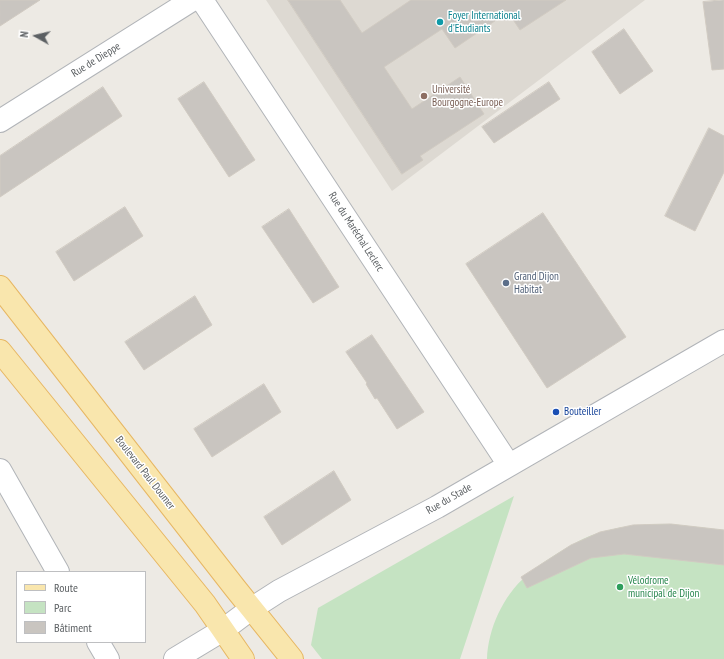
<!DOCTYPE html>
<html>
<head>
<meta charset="utf-8">
<style>
  body { margin:0 }
  #map { position:relative; width:724px; height:659px; overflow:hidden; background:#edeae4; font-family:"PT Sans Narrow",sans-serif }
  canvas { display:block }
  .legend { position:absolute; left:16px; top:571px; width:130px; height:72px; box-sizing:border-box; background:#fff; border:1px solid #bebfc1; margin:0; padding:5px 7px; list-style:none; font-size:12px; color:#5c6063 }
  .legend li { display:flex; align-items:center; gap:8px; height:20px }
  .legend b { width:20px; border:1px solid #bebfc1 }
  .north { position:absolute; left:16px; top:16px; width:40px; height:40px; -webkit-text-stroke:3px #fff; paint-order:stroke; rotate:278deg; font-size:11px; font-weight:700; line-height:16px; text-align:center; color:#5c6063 }
  .north::after { content:''; display:block; margin:auto; width:14px; height:18px; background:#5c6063; clip-path:polygon(50% 0,100% 100%,50% 72%,0 100%) }
</style>
</head>
<body>
<div id="map">
<canvas width="724" height="659"></canvas>
<ul class="legend">
<li><b style="height:5px;background:#f9e6ad"></b>Route</li>
<li><b style="height:11px;background:#c5e3c2"></b>Parc</li>
<li><b style="height:11px;background:#c9c5c0"></b>Bâtiment</li>
</ul>
<div class="north">N</div>
</div>
<script>
const ctx = document.querySelector('canvas').getContext('2d');
ctx.lineJoin = 'round';
function fillPath(path, color) { ctx.fillStyle = color; ctx.fill(path, 'evenodd'); }
function trace(path, color, width, dash) { ctx.strokeStyle = color; ctx.lineWidth = width; ctx.lineCap = dash ? 'butt' : 'round'; ctx.setLineDash(dash || []); ctx.stroke(path); }
function label(font, color, halo, rows, align = 'center') {
  ctx.font = font + ' "PT Sans Narrow",sans-serif'; ctx.lineWidth = 3; ctx.setLineDash([]); ctx.textBaseline = 'middle'; ctx.strokeStyle = halo; ctx.fillStyle = color; for (const [text, x, y, turn = 0] of rows) {
    ctx.save(); ctx.translate(x, y); ctx.rotate((+turn || 0) * Math.PI / 180); ctx.textAlign = isNaN(turn) ? turn : align; if (halo) ctx.strokeText(text, 0, 0); ctx.fillText(text, 0, 0); ctx.restore();
  }
}
const education = new Path2D(`
  M266,0H645L392,191Z`);
const green = new Path2D(`
  M514,496L460,659H322L311,645L318,608Z
  M671,524L724,530V659H487C488,629 503,596 526,576C536,567 547,560 558,553C571,545 586,536 602,532C625,525 646,524 671,524Z`);
const building = new Path2D(`
  M0,0H40L0,26Z
  M288,0H340L362,33L411,0H566L520,30L508,12L455,48L442,29L384,67L412,109L460,77L484,114L420,156L423,160L402,174Z
  M724,0V69L712,70L703,2Z
  M624,29L653,71L620,94L592,52Z
  M204,82L255,160L229,177L178,99Z
  M549,82L560,99L494,143L482,127Z
  M103,87L122,116L0,197V156Z
  M709,128L724,136V172L695,231L665,216Z
  M125,207L143,236L74,281L56,252Z
  M289,209L339,287L313,303L262,227Z
  M543,213L626,337L547,388L466,264Z
  M195,296L212,325L144,370L125,342Z
  M372,335L424,412L397,429L377,398L375,399L366,384L367,383L346,352Z
  M264,384L281,412L212,457L194,429Z
  M334,471L351,500L282,545L264,517Z
  M671,524L724,530V565L624,554L591,558L527,588L521,577L571,545L600,532L633,525Z`);
const minor = new Path2D(`
  M202,0L509,465
  M0,121L192,0
  M0,470L58,572
  M98,642L108,659
  M175,659L223,630L251,609L279,591L437,507L724,341`);
const major = new Path2D(`
  M0,287L235,588L292,659
  M0,351L205,604L243,659`);
const markers = [
  [440,22,4,"#0f9aa8"],
  [424,96,4,"#8d6e63"],
  [506,283,4,"#5c6f8a"],
  [556,412,4,"#1a4fb4"],
  [620,587,4,"#2e9e5b"]
];
const cultureNames = [
  ["Foyer International",448,16],
  ["d'Etudiants",448,29]
];
const streetNames = [
  ["Rue de Dieppe",96,60,-32],
  ["Rue du Maréchal Leclerc",356,232,57],
  ["Boulevard Paul Doumer",145,473,52],
  ["Rue du Stade",449,499,-30]
];
const educationNames = [
  ["Université",432,90],
  ["Bourgogne-Europe",432,103]
];
const serviceNames = [
  ["Grand Dijon",514,277],
  ["Habitat",514,290]
];
const transitNames = [
  ["Bouteiller",564,412]
];
const leisureNames = [
  ["Vélodrome",628,581],
  ["municipal de Dijon",628,594]
];
fillPath(education, '#ddd9d2');
fillPath(green, '#c5e3c2');
fillPath(building, '#c9c5c0');
trace(building, '#d1cbc2', 1);
trace(minor, '#b1b4b8', 24);
trace(major, '#e7b763', 24);
trace(minor, '#fff', 22);
trace(major, '#f9e6ad', 22);
for (const [x, y, r, color] of markers) { const dot = new Path2D(); dot.arc(x, y, r, 0, 2 * Math.PI); ctx.fillStyle = color; ctx.fill(dot); trace(dot, '#fff', 1.5); }
label('11px', '#0d838f', '#fff', cultureNames, 'left');
label('11px', '#5c6063', '#fff', streetNames);
label('11px', '#785e54', '#fff', educationNames, 'left');
label('11px', '#4e5e75', '#fff', serviceNames, 'left');
label('11px', '#164399', '#fff', transitNames, 'left');
label('11px', '#27864d', '#fff', leisureNames, 'left');
</script>
</body>
</html>
